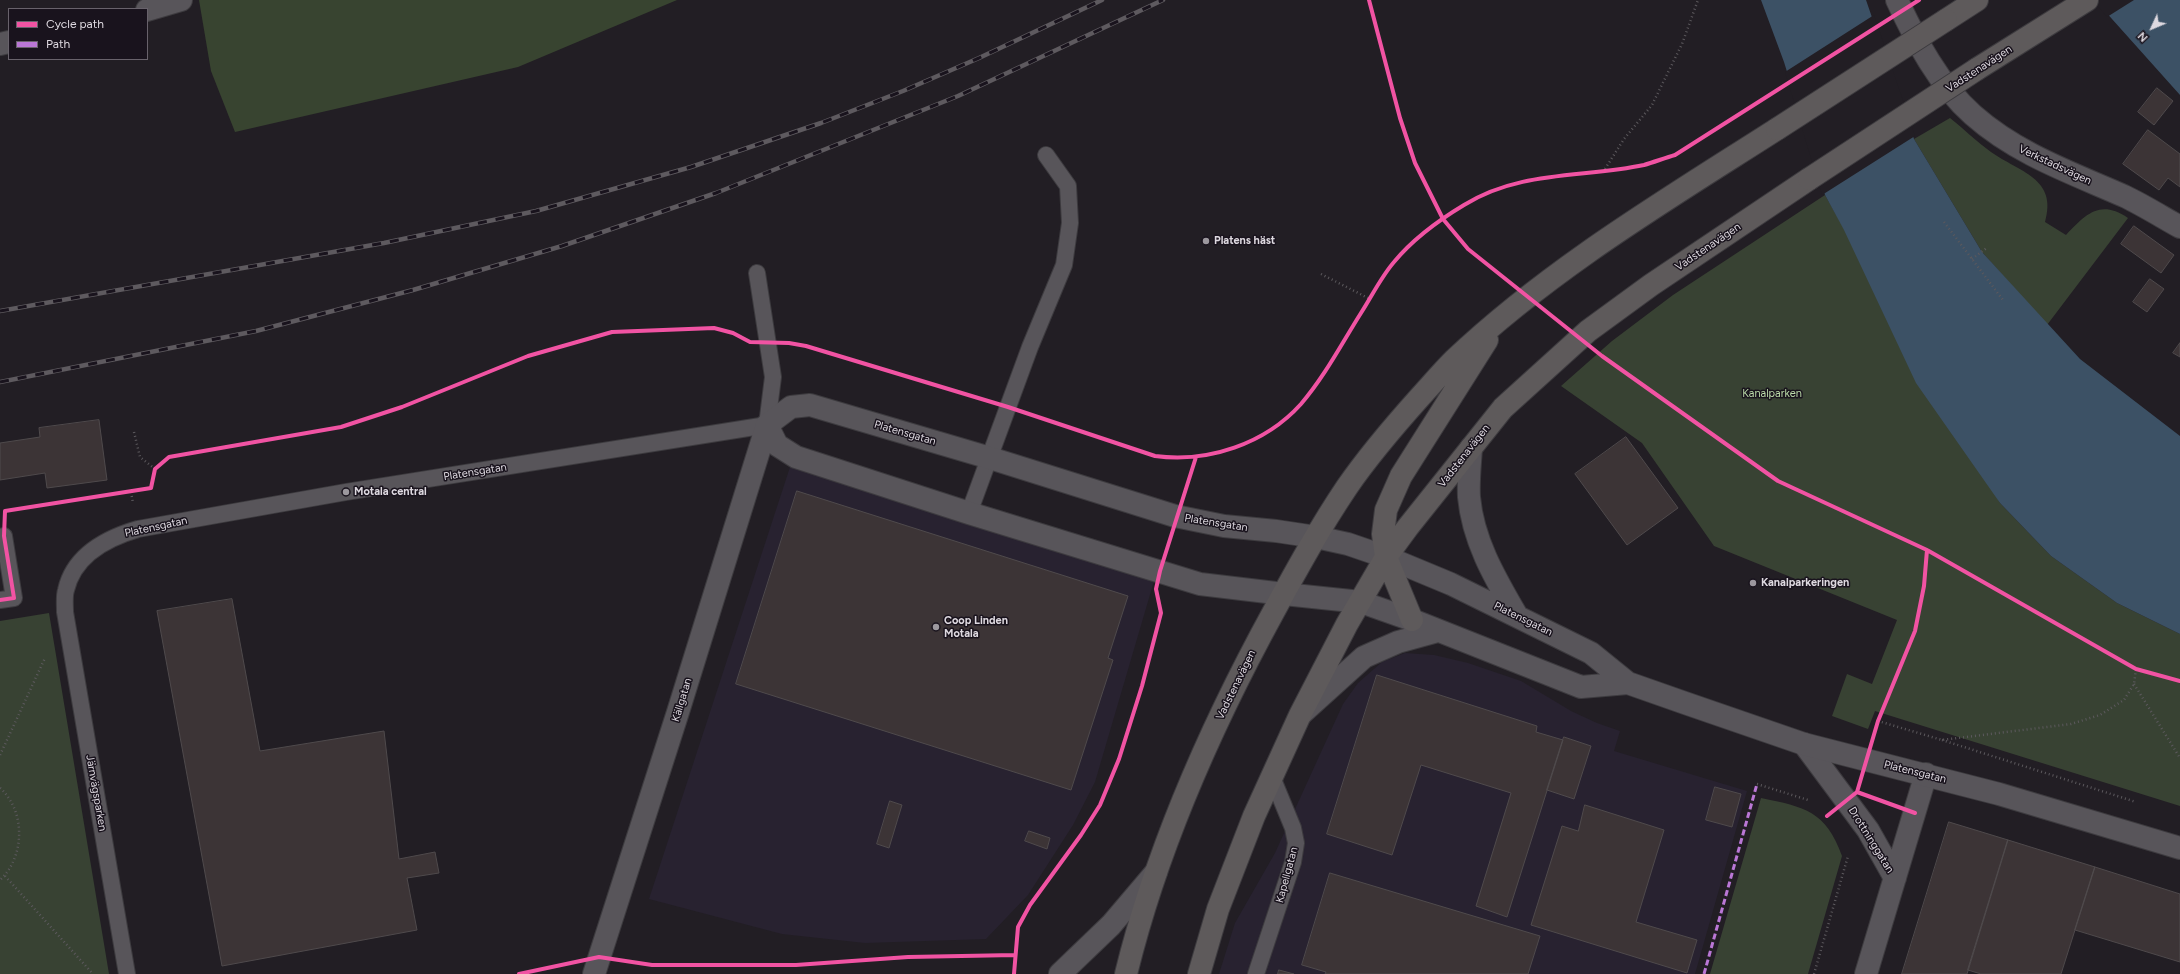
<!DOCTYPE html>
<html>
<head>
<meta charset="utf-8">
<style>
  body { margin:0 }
  #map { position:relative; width:2180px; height:974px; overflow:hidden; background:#221e24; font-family:Figtree,sans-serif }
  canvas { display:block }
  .legend { position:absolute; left:8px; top:8px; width:140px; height:52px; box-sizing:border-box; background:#19131d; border:1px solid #68626b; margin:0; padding:5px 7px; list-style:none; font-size:12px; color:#ded9e0 }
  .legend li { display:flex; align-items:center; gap:8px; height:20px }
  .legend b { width:20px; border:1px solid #68626b }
  .north { position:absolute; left:2132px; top:8px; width:40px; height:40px; -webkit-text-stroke:3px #19131d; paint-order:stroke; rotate:226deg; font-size:11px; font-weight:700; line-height:16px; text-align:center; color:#ded9e0 }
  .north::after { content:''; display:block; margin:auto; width:14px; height:18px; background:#ded9e0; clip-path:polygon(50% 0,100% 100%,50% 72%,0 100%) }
</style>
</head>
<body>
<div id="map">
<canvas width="2180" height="974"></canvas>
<ul class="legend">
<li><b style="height:5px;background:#f153a3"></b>Cycle path</li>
<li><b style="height:5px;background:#ba77d6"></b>Path</li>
</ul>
<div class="north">N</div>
</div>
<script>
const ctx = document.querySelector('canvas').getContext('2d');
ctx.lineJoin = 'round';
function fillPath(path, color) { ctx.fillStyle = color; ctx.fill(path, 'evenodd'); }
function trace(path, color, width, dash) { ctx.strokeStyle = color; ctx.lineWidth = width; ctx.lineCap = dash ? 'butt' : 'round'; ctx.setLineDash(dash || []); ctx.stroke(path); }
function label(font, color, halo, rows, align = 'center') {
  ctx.font = font + ' Figtree,sans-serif'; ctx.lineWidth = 3; ctx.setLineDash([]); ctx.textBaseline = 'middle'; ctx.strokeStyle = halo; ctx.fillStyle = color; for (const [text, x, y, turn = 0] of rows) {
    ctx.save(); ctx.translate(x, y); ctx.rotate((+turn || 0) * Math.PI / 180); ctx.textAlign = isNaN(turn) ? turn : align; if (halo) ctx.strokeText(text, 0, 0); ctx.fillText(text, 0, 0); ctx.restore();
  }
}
const commercial = new Path2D(`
  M790,467L1154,581L1095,782L1073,825L1028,895L986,939L865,943L782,934L649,899Z
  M1405,653L1434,655L1468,663L1521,681L1571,711L1597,723L1620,731L1614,751L1747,791L1695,974H1219L1235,923L1275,853L1343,704L1358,683L1382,662Z`);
const green = new Path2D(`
  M1950,118C1964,129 1977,142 1991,152C2019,172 2058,178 2045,222L2066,235C2086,214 2100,199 2128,218L2047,325L1982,252L1914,139Z
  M1825,195L2000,503L2051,556L2117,603L2180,634V806L1875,711L1868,729L1832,716L1847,674L1872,684L1897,620L1714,546L1642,443L1561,386L1612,341L1673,295Z
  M49,613L109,974H0V621Z
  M1761,798C1805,807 1826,811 1842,856L1808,974H1710Z`);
const forest = new Path2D(`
  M199,0H677L518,67L235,132L211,71Z`);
const water = new Path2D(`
  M1761,0H1866L1914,139L1982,252L2080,359L2180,436V634L2117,603L2051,556L2000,503L1916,383L1844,230L1825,195L1784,62Z
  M2095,0H2180V95Z`);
const pier = new Path2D(`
  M2093,0H2134L2107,17Z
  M1874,15L1915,136L1822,195L1785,72Z`);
const building = new Path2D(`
  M2157,88L2173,101L2154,125L2138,112Z
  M2148,130L2180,154V187L2168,178L2159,190L2123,164Z
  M2134,226L2174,255L2161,273L2121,244Z
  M2150,279L2164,289L2147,312L2133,302Z
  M2180,343V357L2173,353Z
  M99,420L107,480L47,488L45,473L0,480V443L40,437L39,428Z
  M1626,437L1678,508L1627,545L1575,474Z
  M797,491L1128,596L1108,658L1113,660L1071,790L736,684Z
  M232,599L260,751L384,731L399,859L435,852L439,873L407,878L417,930L222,966L157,611Z
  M1377,675L1537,726L1536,732L1563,740L1507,917L1476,906L1511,793L1421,765L1392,855L1327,834Z
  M1564,737L1591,746L1574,799L1547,790Z
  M1715,787L1741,794L1732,827L1706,820Z
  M890,801L902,805L889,848L877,844Z
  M1585,805L1664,830L1636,922L1697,940L1687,973L1531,925L1562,826L1578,831Z
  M1949,822L2008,840L1967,974H1902Z
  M1029,831L1050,838L1047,849L1025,841Z
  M2008,840L2095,867L2061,974H1981L1968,970Z
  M2095,867L2180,894V962L2075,930Z
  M1330,873L1540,936L1528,974H1325L1326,972L1302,965Z
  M1279,970L1294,974H1278Z`);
const path = new Path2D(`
  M1605,169L1624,139L1652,105L1682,44L1698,0
  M1944,222L2003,300
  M1972,259L1988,247
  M1321,274L1370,299
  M134,432L140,457L155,469
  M131,492L133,503
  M2134,684L2180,758
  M1878,721L1942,740L2071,724L2100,715L2124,700L2134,684L2136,669
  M1942,740L2136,802
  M0,755L45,658
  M1757,784L1808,800
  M0,788C26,811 25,857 0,880
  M5,876L93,974
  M1814,974L1848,856`);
const service = new Path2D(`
  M969,513L1030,347L1064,265L1070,223L1068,186L1046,155
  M0,537L4,536L14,598L0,600
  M127,974L65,612C65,605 64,596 66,590C74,555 107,538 138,529L346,492L767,425L773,377L757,273
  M1256,974L1293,862L1296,843L1293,828L1272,777`);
const minor = new Path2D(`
  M1897,0C1916,41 1939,85 1973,115C2017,154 2072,173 2124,196C2143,205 2162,217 2180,227
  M147,10L181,0
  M0,44L9,42
  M767,425L791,407L810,405L990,458L1175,516L1224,526L1276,531L1316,537
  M767,425L777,445L796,457L969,513L1200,584L1284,594
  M1804,744L1868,830L1895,878
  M594,974L678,712L767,425
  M1866,974L1926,774`);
const tertiary = new Path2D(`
  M1471,448C1470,464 1468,481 1469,497C1473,541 1495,578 1517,616
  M1316,537L1348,544L1386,557L1451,584L1591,653L1628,683L1685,703L1804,744L1999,794L2180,848
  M1284,594L1361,602L1412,620L1581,687L1628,683
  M1302,713L1364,657L1398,642L1438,631
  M1060,974L1111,925L1156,872`);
const secondary = new Path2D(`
  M1946,20L1977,0
  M1977,69L2087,0
  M1412,620L1386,557L1383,534L1386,510L1401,476L1487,340
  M1126,974C1157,847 1211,726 1274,611C1297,569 1320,527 1347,487C1369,455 1394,426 1420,397C1431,385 1442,372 1454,360C1550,269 1666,200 1777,129
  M1199,974L1218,909L1254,816L1300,715L1347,624L1386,557L1408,527L1503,408L1588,331L1651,285L1809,179`);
const rail = new Path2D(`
  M0,311L384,243L536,211L691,167L821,123L903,91L979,58L1102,0
  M0,382L256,331L413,290L562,246L716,193L958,96L1163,0`);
const secondaryBridge = new Path2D(`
  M1777,129L1946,20
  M1809,179L1977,69`);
const quiet = new Path2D(`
  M1704,974L1757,784`);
const cycleway = new Path2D(`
  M1369,0L1400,118L1415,163L1443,219L1468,249L1602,356L1778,481L1927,550L2136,669L2180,681
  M0,600L14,598L4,536L5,511L151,488L155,469L169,457L341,427L402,407L528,356L612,332L714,328L733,333L750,342L789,343L806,346L1008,407L1155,456C1208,463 1265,444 1301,404C1325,376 1342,343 1361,313C1372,296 1381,277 1394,262C1413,239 1439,220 1464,205C1520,170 1583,178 1644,165C1654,162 1665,158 1675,155L1919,0
  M1857,792L1915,813
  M1827,816L1857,792L1878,721L1915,631L1924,586L1927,550
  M519,974L599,957L652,965H796L908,957L1015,955
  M1014,974L1018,927L1030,905L1081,835L1100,805L1119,759L1142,686L1161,613L1156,589L1160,571L1196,457`);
const markers = [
  [1206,241,4,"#9c989e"],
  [346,492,4,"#9c989e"],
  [1753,583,4,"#9c989e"],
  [936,627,4,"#9c989e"]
];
const streetNames = [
  ["Vadstenavägen",1979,69,-33],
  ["Verkstadsvägen",2055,165,25],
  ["Vadstenavägen",1708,247,-34],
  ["Platensgatan",905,433,16],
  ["Vadstenavägen",1464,456,-52],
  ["Platensgatan",475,472,-9],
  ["Platensgatan",1216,523,9],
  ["Platensgatan",156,527,-12],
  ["Platensgatan",1523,619,26],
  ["Vadstenavägen",1236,685,-64],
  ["Källgatan",682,700,-73],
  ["Platensgatan",1915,772,14],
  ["Järnvägsparken",96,793,80],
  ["Drottninggatan",1871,840,58],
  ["Kapellgatan",1287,875,-75]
];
const poiNames = [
  ["Platens häst",1214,241],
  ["Motala central",354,492],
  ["Kanalparkeringen",1761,583],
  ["Coop Linden",944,621],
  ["Motala",944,634]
];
const parkNames = [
  ["Kanalparken",1772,394]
];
fillPath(commercial, '#282230');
fillPath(green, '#384233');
fillPath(forest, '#384430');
fillPath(water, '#3c5165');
fillPath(pier, '#221e24');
fillPath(building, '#3c3436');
trace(building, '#4f4a4c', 1);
trace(service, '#3d3b3f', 18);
trace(minor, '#3d3b3f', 24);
trace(tertiary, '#3d3b3f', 24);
trace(secondary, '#3d3b3f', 24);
trace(path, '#5c595d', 2.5, [1, 3]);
trace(service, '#58555a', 16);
trace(minor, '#58555a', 22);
trace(tertiary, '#58555a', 22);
trace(secondary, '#5e5a5b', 22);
trace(rail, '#5e5a5f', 4.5);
trace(rail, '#19131d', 3, [9]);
trace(secondaryBridge, '#3d3b3f', 24, []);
trace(secondaryBridge, '#5e5a5b', 22);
trace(quiet, '#ba77d6', 3, [6, 3]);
trace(cycleway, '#f153a3', 4);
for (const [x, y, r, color] of markers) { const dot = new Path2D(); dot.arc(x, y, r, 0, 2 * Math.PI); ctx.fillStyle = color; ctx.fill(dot); trace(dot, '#19131d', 1.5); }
label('11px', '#ded9e0', '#19131d', streetNames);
label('bold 11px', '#ded9e0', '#19131d', poiNames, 'left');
label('11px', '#bbdaa9', '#19131d', parkNames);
</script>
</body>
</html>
